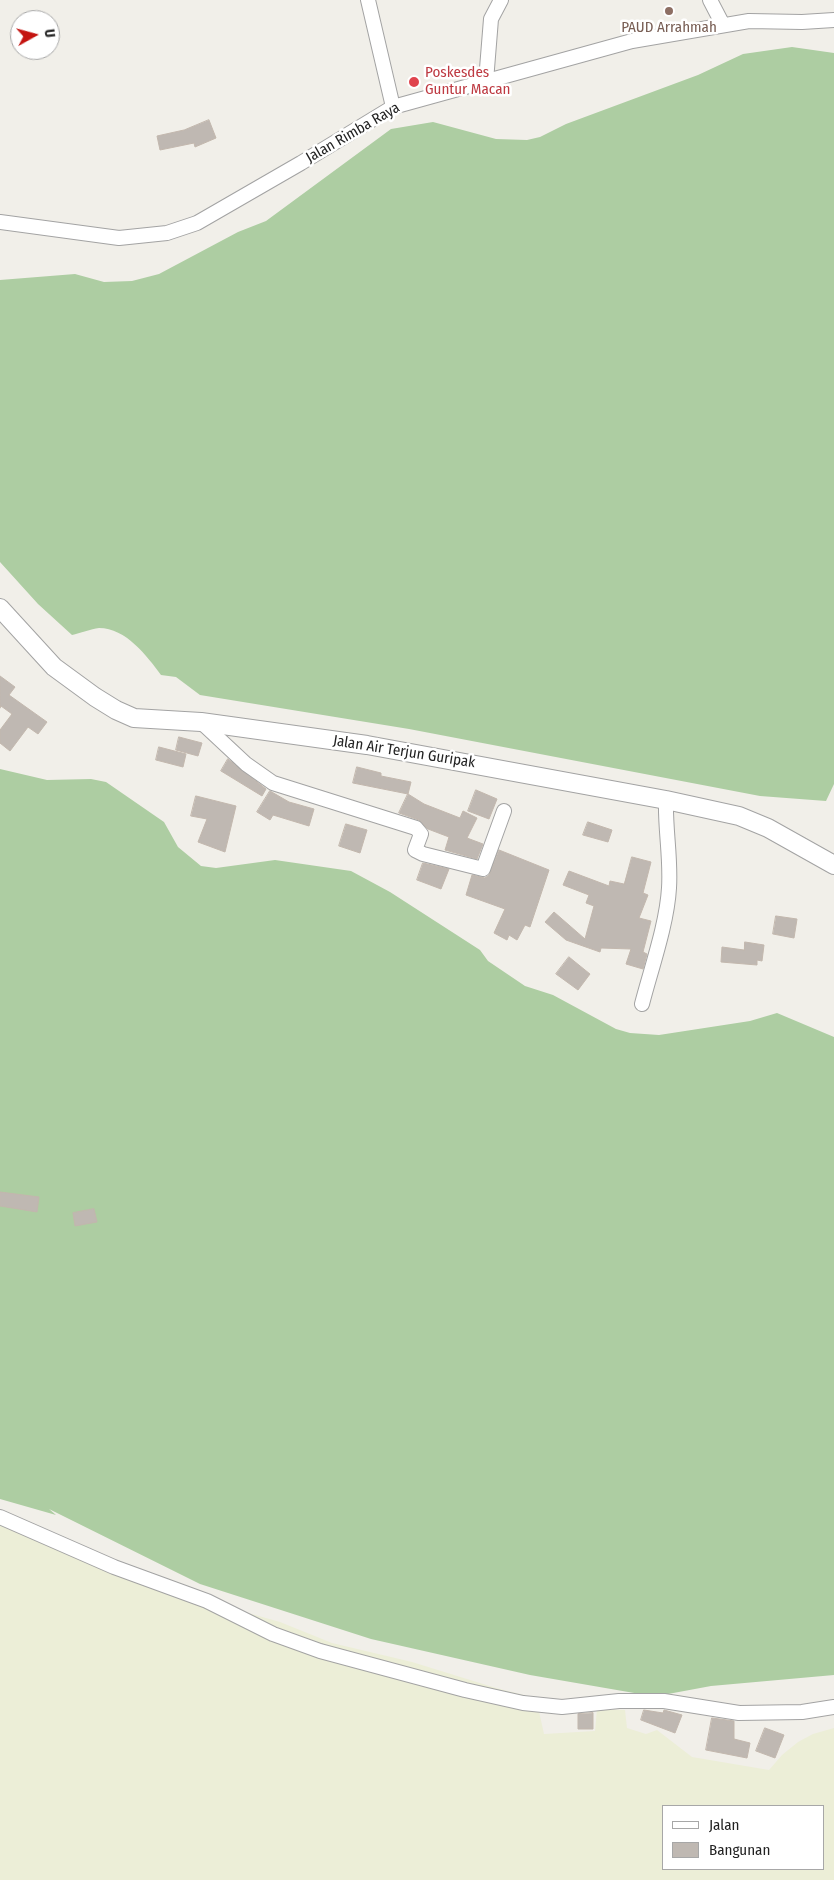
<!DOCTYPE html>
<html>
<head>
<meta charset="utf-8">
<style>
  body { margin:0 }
  #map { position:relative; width:834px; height:1880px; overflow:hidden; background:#f1efe9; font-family:"Fira Sans Condensed",sans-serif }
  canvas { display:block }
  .legend { position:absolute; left:662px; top:1805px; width:162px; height:65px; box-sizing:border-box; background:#fff; border:1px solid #a7a7a7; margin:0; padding:6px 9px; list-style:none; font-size:15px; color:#222 }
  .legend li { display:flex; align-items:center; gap:10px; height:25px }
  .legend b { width:25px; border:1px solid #a7a7a7 }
  .north { position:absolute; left:10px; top:10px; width:50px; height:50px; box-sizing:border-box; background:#fff; border:1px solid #a7a7a7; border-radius:50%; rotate:83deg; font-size:14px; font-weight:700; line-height:20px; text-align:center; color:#222 }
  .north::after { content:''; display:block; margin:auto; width:18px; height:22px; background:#c41410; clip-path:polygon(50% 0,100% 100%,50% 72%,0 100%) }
</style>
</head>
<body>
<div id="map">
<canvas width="834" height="1880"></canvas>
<ul class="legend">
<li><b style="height:6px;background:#fff"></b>Jalan</li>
<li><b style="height:14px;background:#bfb8b2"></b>Bangunan</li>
</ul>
<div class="north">U</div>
</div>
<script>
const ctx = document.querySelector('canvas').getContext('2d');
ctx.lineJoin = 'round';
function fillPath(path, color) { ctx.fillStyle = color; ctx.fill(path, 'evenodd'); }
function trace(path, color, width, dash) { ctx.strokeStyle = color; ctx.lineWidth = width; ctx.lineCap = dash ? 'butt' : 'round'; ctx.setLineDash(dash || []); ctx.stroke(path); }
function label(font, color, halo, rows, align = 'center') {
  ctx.font = font + ' "Fira Sans Condensed",sans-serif'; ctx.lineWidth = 5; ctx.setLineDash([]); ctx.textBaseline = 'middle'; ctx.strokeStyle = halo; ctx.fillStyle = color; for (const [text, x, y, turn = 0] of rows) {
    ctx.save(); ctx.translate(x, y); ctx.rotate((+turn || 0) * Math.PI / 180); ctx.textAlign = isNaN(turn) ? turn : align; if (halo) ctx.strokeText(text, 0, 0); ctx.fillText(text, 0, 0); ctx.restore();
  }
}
const farmland = new Path2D(`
  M2,1510L149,1585L280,1622L332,1643L412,1662L496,1688L536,1698L544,1734L595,1731L597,1709L625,1710L627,1728L646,1734L657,1730L692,1757L769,1770L782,1755L798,1742L813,1734L834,1728V1880H0V1511ZM663,1806H823V1869H663Z`);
const forest = new Path2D(`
  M792,47L834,53V784L826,801L760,796L409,729L200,695L176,677L161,675C147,656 126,628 99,628C91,629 80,633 72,635L38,604L0,562V280L75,274L104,282L132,281L159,274L238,232L266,221L391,129L433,122L496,139L527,140L540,137L566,124L698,75L743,54Z
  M0,769L47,780L91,779L106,782L164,822L178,847L201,866L216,868L275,860L351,871L390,892L480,950L488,961L525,986L553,995L616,1029L630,1033L659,1035L750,1021L777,1013L834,1037V1675L711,1686L668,1694H640L530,1675L371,1639L200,1584L49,1509L56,1515L0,1499Z`);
const building = new Path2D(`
  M209,120L216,138L195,147L194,143L160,150L157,136L184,130Z
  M0,676L15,687L9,695L47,722L38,734L28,727L10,751L0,743V730L12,714L1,706L0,708Z
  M179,737L202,743L198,756L176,750Z
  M159,747L186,754L183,767L156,760Z
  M228,759L266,789L262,796L221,771Z
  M357,767L381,773V776L411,782L408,794L353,783Z
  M476,790L497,799L489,819L468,811Z
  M270,791L289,802L314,809L309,826L273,815L270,820L257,812Z
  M408,794L424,804L460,818L463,811L477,818L467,838L483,844L477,859L445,850L449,837L428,829L419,820L399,813Z
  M196,796L236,806L225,852L198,842L207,819L191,816Z
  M588,822L612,830L608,842L583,835Z
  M346,824L367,830L360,853L339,846Z
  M499,850L549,870L530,927L525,925L517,940L509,935L507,940L494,933L505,909L466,895L472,875L485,878L489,875Z
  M632,857L651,862L643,893L648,895L639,918L651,921L643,952L647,954L643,969L626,964L631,949L601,948L600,952L566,940L545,922L554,912L585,939L594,906L586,903L589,895L563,885L569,871L609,886L610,881L624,884Z
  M423,863L449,869L441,889L417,880Z
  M776,916L797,919L794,938L773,934Z
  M745,942L764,945L762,961L757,960V965L721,962L722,947L744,950Z
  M569,957L590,974L578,990L556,974Z
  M0,1192L39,1197L37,1212L0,1206Z
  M94,1209L97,1222L75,1226L73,1213Z
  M644,1710L663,1713L664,1710L682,1715L675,1733L641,1720Z
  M593,1713V1729H578V1714Z
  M712,1718L734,1721V1739L750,1743L747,1758L706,1750Z
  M765,1728L784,1735L775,1758L756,1751Z`);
const minor = new Path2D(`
  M368,0L393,107
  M710,0L723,25
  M486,81L491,19L501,0
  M0,222L119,238L167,233L197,223L301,163L393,107L632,41L749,21L802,22L834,20
  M201,722L246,764L273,783L416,828L421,834L415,850L423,854L483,869L504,811
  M642,1004C651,969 667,924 669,888C671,858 665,829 666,800
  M0,1517L114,1567L207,1601L273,1634L320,1651L465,1690L523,1703L562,1707L619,1701H664L739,1713L802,1712L834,1707`);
const tertiary = new Path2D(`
  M0,608L54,667L95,697L116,710L134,718L201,722L367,745L666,800L739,816L768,828L834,865`);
const markers = [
  [669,11,5,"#8d6e63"],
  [414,82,6,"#e0444e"]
];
const educationNames = [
  ["PAUD Arrahmah",669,28]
];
const healthNames = [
  ["Poskesdes",425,73],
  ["Guntur Macan",425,90]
];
const streetNames = [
  ["Jalan Rimba Raya",353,133,-30],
  ["Jalan Air Terjun Guripak",404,752,9]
];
fillPath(farmland, '#eceed7');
fillPath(forest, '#adcda2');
fillPath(building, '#bfb8b2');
trace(building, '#c2b7ad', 1);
trace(minor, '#a3a3a3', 16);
trace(tertiary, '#a3a3a3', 20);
trace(minor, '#fff', 14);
trace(tertiary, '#fff', 18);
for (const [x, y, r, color] of markers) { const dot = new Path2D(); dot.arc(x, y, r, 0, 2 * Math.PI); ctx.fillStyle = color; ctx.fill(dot); trace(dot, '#fff', 2); }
label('15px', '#785e54', '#fff', educationNames);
label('15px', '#be3a42', '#fff', healthNames, 'left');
label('15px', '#222', '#fff', streetNames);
</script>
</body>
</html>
